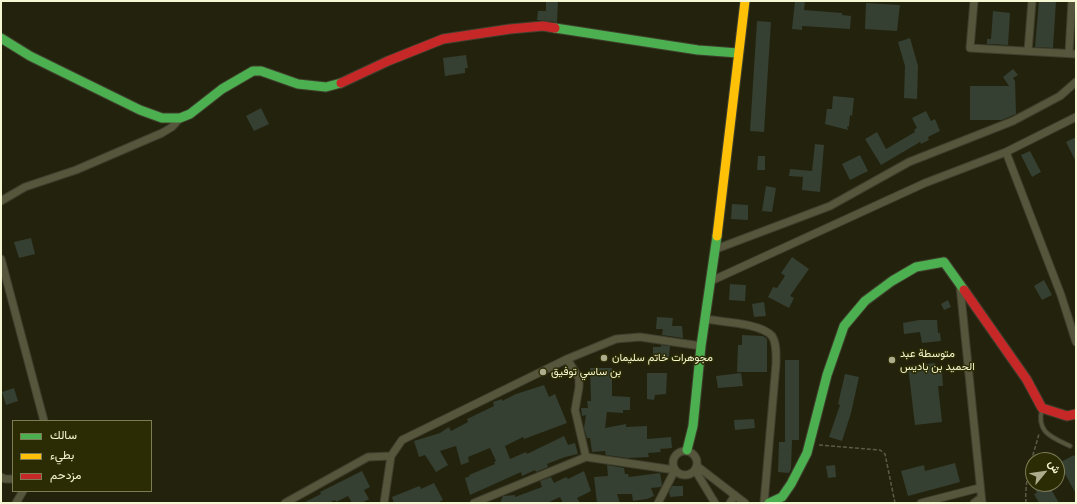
<!DOCTYPE html>
<html>
<head>
<meta charset="utf-8">
<style>
  body { margin:0 }
  #map { position:relative; width:1077px; height:504px; overflow:hidden; background:#23230d; font-family:"PT Sans",Vazirmatn,sans-serif }
  canvas { display:block }
  .frame { position:absolute; inset:0; border:2px solid #f5f7d2; pointer-events:none }
  .legend { position:absolute; left:12px; top:420px; width:140px; height:72px; box-sizing:border-box; background:#2c2c04; border:1px solid #7c7d56; margin:0; padding:5px 7px; list-style:none; font-size:12px; color:#f5f7d2 }
  .legend li { display:flex; align-items:center; gap:8px; height:20px }
  .legend b { width:20px; border:1px solid #7c7d56 }
  .north { position:absolute; left:1025px; top:452px; width:40px; height:40px; box-sizing:border-box; background:#2c2c04; border:1px solid #7c7d56; border-radius:50%; rotate:61deg; font-size:11px; font-weight:700; line-height:16px; text-align:center; color:#f5f7d2 }
  .north::after { content:''; display:block; margin:auto; width:14px; height:18px; background:#acad8d; clip-path:polygon(50% 0,100% 100%,50% 72%,0 100%) }
</style>
</head>
<body>
<div id="map">
<canvas width="1077" height="504"></canvas>
<div class="frame"></div>
<ul class="legend">
<li><b style="height:5px;background:#4caf50"></b>سالك</li>
<li><b style="height:5px;background:#ffc107"></b>بطيء</li>
<li><b style="height:5px;background:#c62828"></b>مزدحم</li>
</ul>
<div class="north">ش</div>
</div>
<script>
const ctx = document.querySelector('canvas').getContext('2d');
ctx.lineJoin = 'round';
function fillPath(path, color) { ctx.fillStyle = color; ctx.fill(path, 'evenodd'); }
function trace(path, color, width, dash) { ctx.strokeStyle = color; ctx.lineWidth = width; ctx.lineCap = dash ? 'butt' : 'round'; ctx.setLineDash(dash || []); ctx.stroke(path); }
function label(font, color, halo, rows, align = 'center') {
  ctx.font = font + ' "PT Sans",Vazirmatn,sans-serif'; ctx.lineWidth = 3; ctx.setLineDash([]); ctx.textBaseline = 'middle'; ctx.strokeStyle = halo; ctx.fillStyle = color; for (const [text, x, y, turn = 0] of rows) {
    ctx.save(); ctx.translate(x, y); ctx.rotate((+turn || 0) * Math.PI / 180); ctx.textAlign = isNaN(turn) ? turn : align; if (halo) ctx.strokeText(text, 0, 0); ctx.fillText(text, 0, 0); ctx.restore();
  }
}
const building = new Path2D(`
  M546,1H558L557,22L537,20L538,11H546Z
  M795,1H805L804,10L842,13V15L851,16L850,29L802,26V30L792,29Z
  M1039,1H1056L1053,48L1035,47Z
  M866,3L900,5L897,31L865,29Z
  M993,11L1010,13L1008,45L987,44V39H991Z
  M757,21L771,22L764,132L750,131Z
  M910,38L918,66L917,99L904,98L905,66L898,42Z
  M466,55L468,68H465V73L445,76L443,58Z
  M1013,69L1018,75L1013,78L1015,81L1016,114L1002,120H970V86H1009L1003,77Z
  M833,96L854,98L852,116L850,115L849,126L847,127L848,130L825,124L827,109H832Z
  M261,108L269,124L254,131L246,116Z
  M926,111L931,121L935,119L940,131L928,137L929,140L921,144L920,142L881,165L865,139L877,132L886,149L915,132L914,130L917,128L912,118Z
  M1076,137V162L1066,142Z
  M815,144L824,145L820,192L802,190L803,177L789,176L790,169L812,171Z
  M1030,151L1041,172L1032,177L1021,155Z
  M860,155L868,171L850,180L842,164Z
  M758,156H765V170H757Z
  M766,186L776,188L772,212L762,211Z
  M732,204L748,205V220L731,219Z
  M31,238L35,254L19,258L14,242Z
  M792,257L809,269L790,296L794,298L789,308L768,297L773,287L777,288L785,276L781,273Z
  M1044,280L1052,295L1042,300L1034,286Z
  M730,284L746,285L745,301L729,300Z
  M948,300L951,307L944,310L941,304Z
  M764,302L766,316L754,317L752,304Z
  M657,317L673,318L672,326H682L683,338L662,335L663,329H656Z
  M919,320H937L938,333H940L941,341L922,343L920,332L904,334L903,323Z
  M742,335L763,336L767,339V372H737L738,345H742Z
  M661,345L670,346L669,357L653,356V347H661Z
  M785,360H799V440H792L791,469L789,473L778,472L779,442H785Z
  M935,363L936,371L942,370L943,386H938L942,422L915,425L908,366Z
  M590,368H612V396L630,397V410H623V413L607,412L605,428L626,424V427L647,426V439L671,437L672,448L660,449L661,452L648,453L649,457L628,458L606,455L605,451L592,452L590,438H587L584,428L586,415L582,416L581,408H588L587,401H591Z
  M647,373H667L666,394L655,395L654,400L647,399Z
  M741,373L743,386L718,388L716,376Z
  M845,374L859,377L851,413L842,441L829,437L840,405L838,404Z
  M544,385L549,397L555,394L567,423L524,439L523,437L505,446L510,459L526,452L527,454L564,436L568,445L575,443L578,454L565,457L547,464L548,467L536,472L535,470L522,476L521,472L470,495L465,478L470,476L469,475L495,464L494,462L496,461L490,448L468,457L469,462L461,465L456,446L440,451L448,465L436,472L425,455L419,457L414,441L440,433L449,427L451,431L468,422L467,419L494,406L493,402L502,399V401L516,394Z
  M14,388L18,401L6,405L2,392Z
  M754,419L755,428L735,430L734,420Z
  M1074,455L1076,459V494L1059,463Z
  M955,463L960,482L908,496L901,471L924,465L925,471Z
  M607,465L624,468L625,474H628L629,477L660,473L662,485L661,487L651,488L654,496L647,499L633,501L632,494H617L620,503H597L594,477L608,476Z
  M835,465L836,477L828,478L826,466Z
  M362,471L370,487L364,490L369,499L362,503H352L348,496L336,502L335,500L329,503H303L321,494L320,492Z
  M584,471L591,491L577,498L580,503H563L560,497L547,503H500L503,496L515,495V497L542,487L540,481L551,477L554,483L566,477L568,479Z
  M434,483L443,500L437,503H394L392,497L417,487L420,486L421,489Z
  M1032,484H1048L1059,503H1039L1034,494L1037,493Z
  M672,486H683V496L670,497L669,492Z`);
const path = new Path2D(`
  M819,445L880,450L885,454L895,503
  M1026,503C1024,480 1033,456 1039,434`);
const lane = new Path2D(`
  M1042,409C1036,432 1051,437 1070,446`);
const street = new Path2D(`
  M974,1L970,48L1076,54
  M1028,51L1032,1
  M1069,53L1072,1
  M1006,152L1061,295L1076,342
  M1,201L25,187L76,170L162,133L172,127L180,118
  M716,249L830,206L909,162L1013,121L1060,96L1076,82
  M1,259L44,421
  M711,281L925,183L1006,152L1076,117
  M960,286L982,503
  M705,319C722,322 761,323 772,336C777,344 776,355 776,364L764,503
  M567,359L579,378V387L575,410L586,457
  M673 463a12 12 0 1 1 24 0a12 12 0 1 1-24 0Z
  M697,466L745,503
  M695,470L715,503
  M1,477L5,479H13
  M16,503L23,491
  M285,503L368,457L391,456
  M384,503L391,456L402,440L567,359L616,339L640,337L701,346
  M474,503L586,457L675,470L658,503
  M730,503L735,495
  M921,503L979,488
  M974,503L981,498`);
const fast = new Path2D(`
  M555,28L698,50L738,53
  M1,38L30,56L140,110L162,118H180L190,114L222,89L253,71H261L298,84L326,87L341,83
  M687,450L693,426L701,346L717,236
  M769,503L782,497L791,484L807,453L827,375L844,326L865,301L892,281L916,267L944,262L964,290`);
const slow = new Path2D(`
  M717,236L745,1`);
const jam = new Path2D(`
  M341,83L388,61L443,39L510,29L543,26L555,28
  M964,290L1027,380L1042,408L1067,416L1076,414`);
const markers = [
  [604,358,4,"#acad8d"],
  [892,360,4,"#acad8d"],
  [543,372,4,"#acad8d"]
];
const poiNames = [
  ["متوسطة عبد",900,354],
  ["الحميد بن باديس",900,367],
  ["مجوهرات خاتم سليمان",612,358],
  ["بن ساسي توفيق",551,372]
];
fillPath(building, '#353f32');
trace(lane, '#3f3f2e', 5.5);
trace(street, '#3f3f2e', 9);
trace(fast, '#3f3f2e', 11);
trace(slow, '#3f3f2e', 11);
trace(jam, '#3f3f2e', 11);
trace(path, '#5b5c46', 1.5, [4, 2]);
trace(lane, '#56563d', 3.5);
trace(street, '#56563d', 7);
trace(fast, '#4caf50', 9);
trace(slow, '#ffc107', 9);
trace(jam, '#c62828', 9);
for (const [x, y, r, color] of markers) { const dot = new Path2D(); dot.arc(x, y, r, 0, 2 * Math.PI); ctx.fillStyle = color; ctx.fill(dot); trace(dot, '#2c2c04', 1.5); }
label('11px', '#f5f7d2', '#2c2c04', poiNames, 'left');
</script>
</body>
</html>
